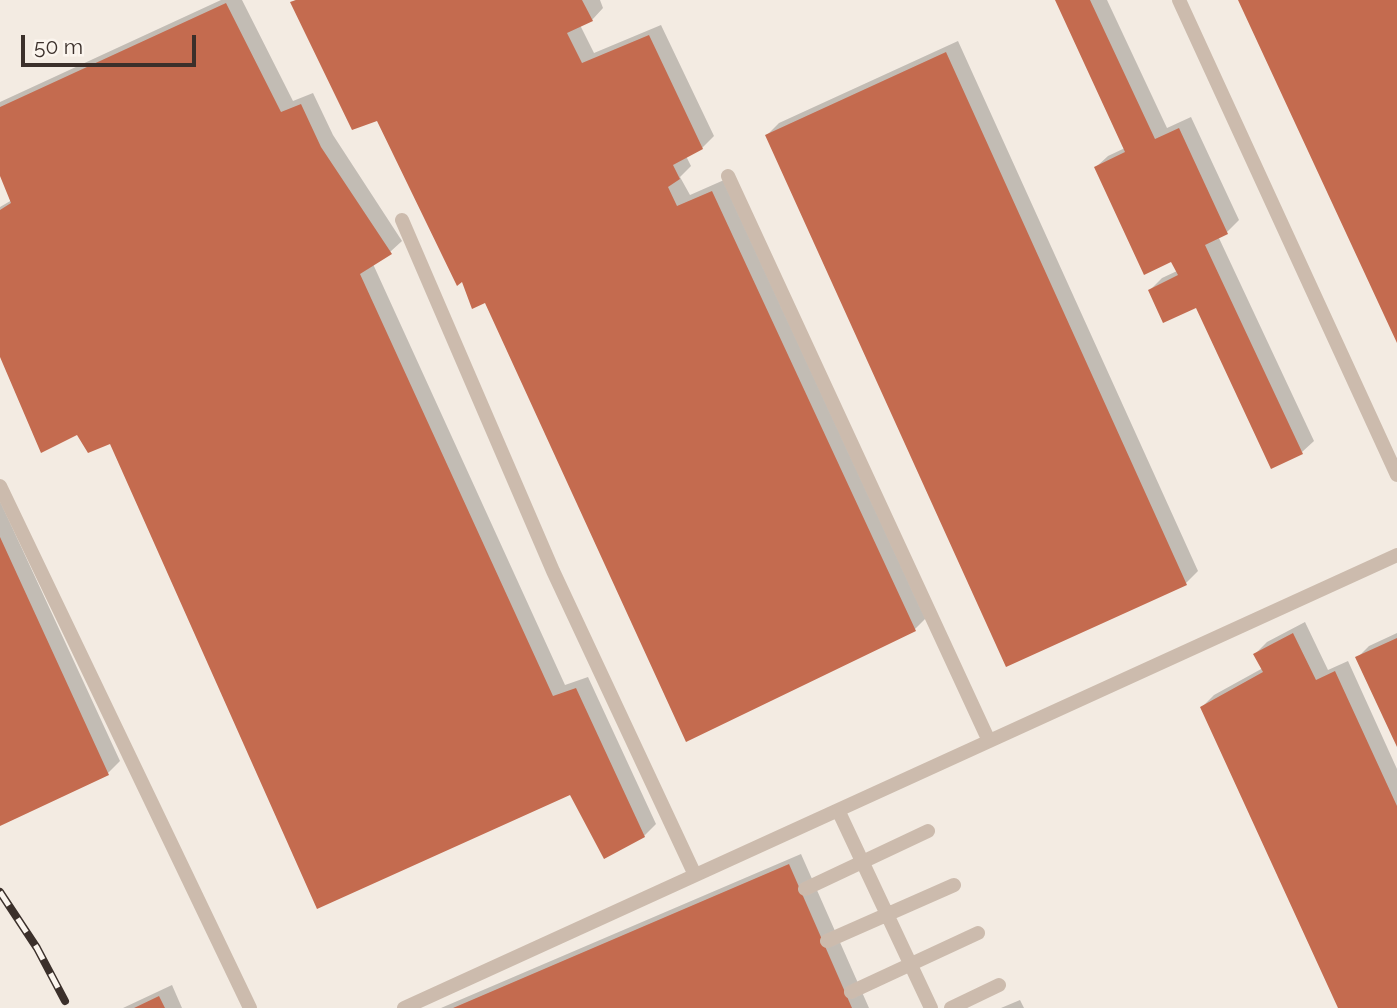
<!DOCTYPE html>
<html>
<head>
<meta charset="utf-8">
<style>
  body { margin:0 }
  #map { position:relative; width:1397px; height:1008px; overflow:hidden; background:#f3ebe2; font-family:Raleway,sans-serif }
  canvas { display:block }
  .scale { position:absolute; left:21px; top:35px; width:175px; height:32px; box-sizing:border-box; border:4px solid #3b302b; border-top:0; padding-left:9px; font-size:21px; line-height:24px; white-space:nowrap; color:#3b302b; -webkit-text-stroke:5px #fbf5ee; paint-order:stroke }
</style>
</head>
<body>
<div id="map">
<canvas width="1397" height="1008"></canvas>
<div class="scale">50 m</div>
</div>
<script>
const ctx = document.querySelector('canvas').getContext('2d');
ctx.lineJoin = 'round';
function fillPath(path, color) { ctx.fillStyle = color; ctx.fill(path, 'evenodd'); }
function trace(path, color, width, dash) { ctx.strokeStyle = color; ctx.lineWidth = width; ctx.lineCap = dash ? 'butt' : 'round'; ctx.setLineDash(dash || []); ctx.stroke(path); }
const shadow = new Path2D(`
  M221,0H242L293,101L313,93L333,135L402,241L390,252L373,264L565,685L588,677L656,824L644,836L571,793L111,442L77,433L0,356V207L12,200L0,172V102Z
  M295,0H600L603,8L592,20L580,25L594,53L661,25L714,136L702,148L686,156L691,166L680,177L690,195L724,180L927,617L915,629L687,739L486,301L463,279L378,119L293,3Z
  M1057,0H1107L1167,128L1191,117L1239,220L1227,232L1218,236L1314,441L1302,452L1197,305L1150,290L1162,278L1177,271L1172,260L1096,167L1108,156L1125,148Z
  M958,41L1198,571L1186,583L767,135L779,123Z
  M0,501L120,761L108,773L0,824Z
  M1305,622L1328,670L1348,661L1397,769V1008H1340L1202,707L1214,695L1263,668L1255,654L1267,642Z
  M1397,633V743L1357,658L1369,646Z
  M801,854L869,1008H441Z
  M172,985L182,1008H123Z
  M1020,1000L1024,1008H1001Z`);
const building = new Path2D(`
  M296,0H582L593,21L567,33L582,63L649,35L703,149L673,165L680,179L668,187L677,206L712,191L916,631L686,742L485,303L472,309L462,282L457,286L377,121L352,130L290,2Z
  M1055,0H1090L1155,139L1179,128L1228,234L1205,245L1303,454L1271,469L1196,308L1163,323L1148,290L1178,275L1171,262L1144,275L1094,167L1125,152Z
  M1238,0H1397V343Z
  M226,3L281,112L301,104L321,147L392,254L360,274L553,696L576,688L645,837L604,859L570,795L317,909L110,444L88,453L77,435L41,453L0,357V210L11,203L0,176V107Z
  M946,52L1187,585L1006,667L765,135Z
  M0,537L109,775L0,826Z
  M1293,633L1316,680L1335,671L1397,806V1008H1338L1200,707L1263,672L1253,654Z
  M1397,638V747L1355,657Z
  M789,864L852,1008H453Z
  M159,996L165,1008H134Z`);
const service = new Path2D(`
  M1179,0L1397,475
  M728,176L989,741
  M402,220L553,571L695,875
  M0,486L250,1008
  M838,810L931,1008
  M805,889L928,831
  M827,941L954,885
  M851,992L978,933
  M404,1008L1397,555
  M951,1008L999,985`);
const rail = new Path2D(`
  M0,892L37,948L65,1001`);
fillPath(shadow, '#0003');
fillPath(building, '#c46b4f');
trace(service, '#ccbbad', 14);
trace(rail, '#3b302b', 8);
trace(rail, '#fbf5ee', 5, [16]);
</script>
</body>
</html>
